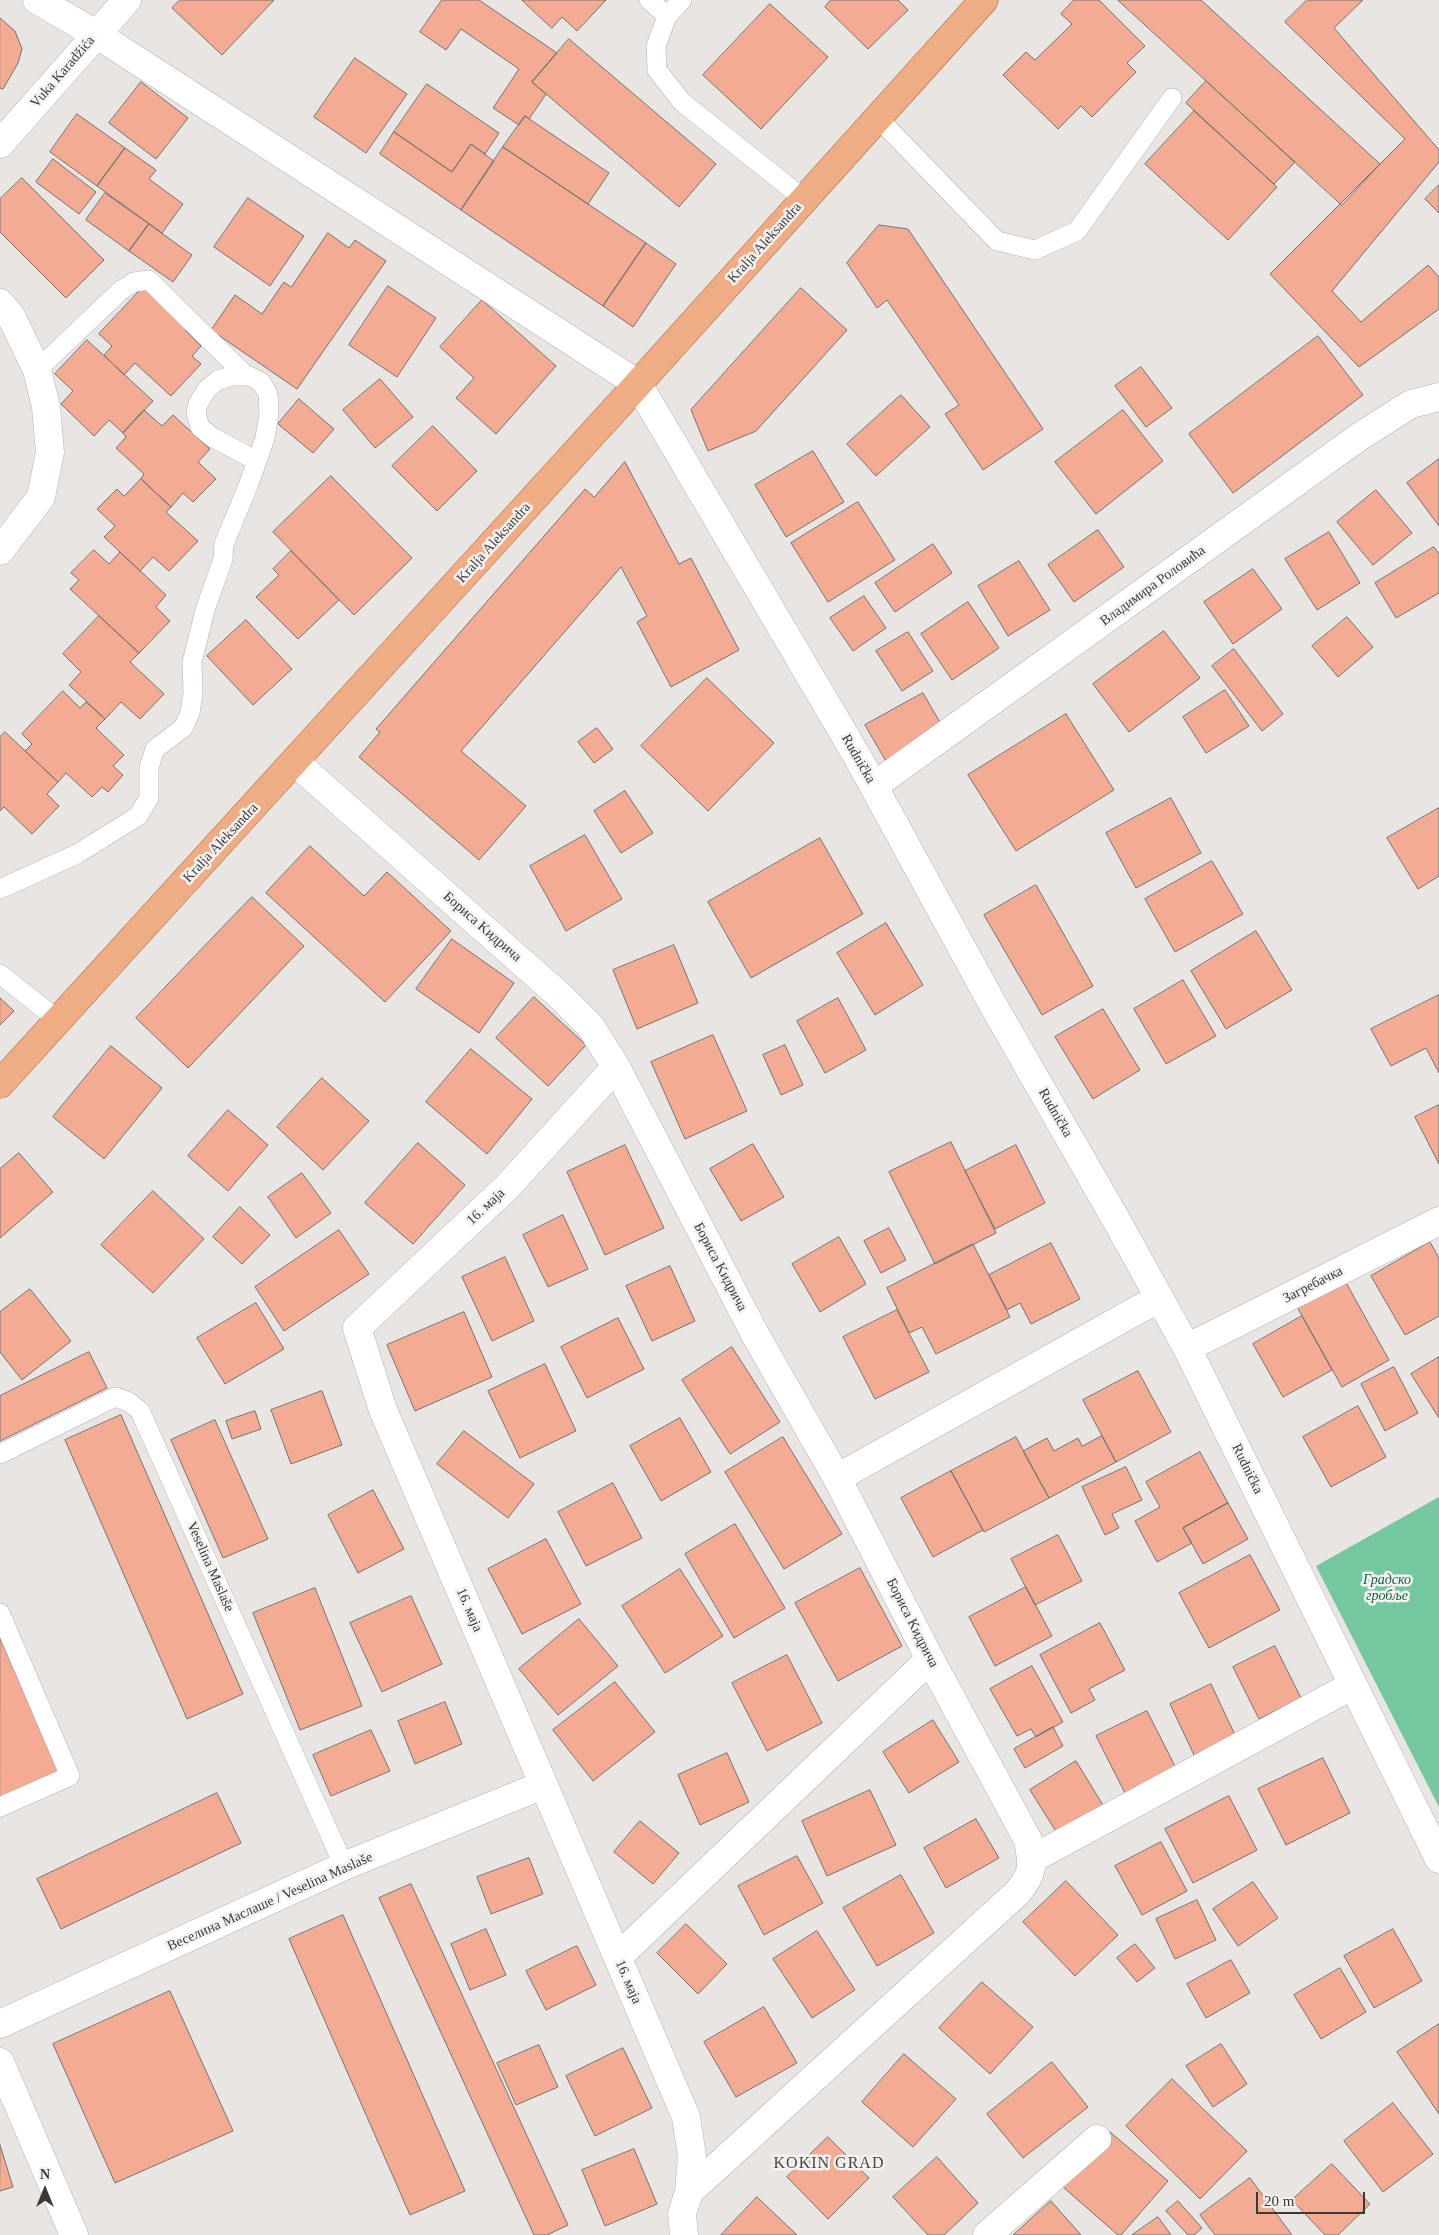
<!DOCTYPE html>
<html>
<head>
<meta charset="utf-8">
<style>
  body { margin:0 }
  #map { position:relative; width:1439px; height:2235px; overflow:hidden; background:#e8e5e3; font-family:"Times New Roman",serif }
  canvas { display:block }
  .north { position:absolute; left:20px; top:2165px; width:50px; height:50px; -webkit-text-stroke:4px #f5f2f1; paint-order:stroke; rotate:0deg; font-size:14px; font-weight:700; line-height:20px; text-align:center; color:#3b3a39 }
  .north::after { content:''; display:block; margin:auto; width:18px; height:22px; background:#3b3a39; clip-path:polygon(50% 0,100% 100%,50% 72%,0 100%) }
  .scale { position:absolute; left:1256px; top:2192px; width:109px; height:22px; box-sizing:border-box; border:2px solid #3b3a39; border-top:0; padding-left:6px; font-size:15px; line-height:18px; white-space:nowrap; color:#3b3a39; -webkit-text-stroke:4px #f5f2f1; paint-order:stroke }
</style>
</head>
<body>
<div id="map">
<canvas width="1439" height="2235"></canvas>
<div class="north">N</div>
<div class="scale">20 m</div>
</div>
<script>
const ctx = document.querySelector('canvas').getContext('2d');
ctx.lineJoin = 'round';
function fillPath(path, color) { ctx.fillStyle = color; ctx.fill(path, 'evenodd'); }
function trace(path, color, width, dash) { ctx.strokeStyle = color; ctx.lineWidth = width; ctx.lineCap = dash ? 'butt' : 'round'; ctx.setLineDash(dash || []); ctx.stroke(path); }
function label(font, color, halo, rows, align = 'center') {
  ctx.font = font + ' "Times New Roman",serif'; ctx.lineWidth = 5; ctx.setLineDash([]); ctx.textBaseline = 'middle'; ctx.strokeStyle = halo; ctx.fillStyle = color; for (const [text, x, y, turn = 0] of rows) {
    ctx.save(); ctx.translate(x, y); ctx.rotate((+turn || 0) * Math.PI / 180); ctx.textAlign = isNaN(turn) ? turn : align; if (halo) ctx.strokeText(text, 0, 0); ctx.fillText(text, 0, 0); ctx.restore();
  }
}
const green = new Path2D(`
  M1439,1497V1807L1316,1566Z`);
const building = new Path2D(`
  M180,0H274L222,55L172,8Z
  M442,0H479L557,53L532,82L546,94L529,119L525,116L519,125L493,108L519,69L461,29L446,50L420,32Z
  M522,0H606L577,31L562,17L552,28Z
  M831,0H898L908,10L868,49L825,7Z
  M1074,0H1099L1145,46L1127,63L1136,72L1092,117L1081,106L1058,129L1003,75L1026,52L1035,60L1072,24L1061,14Z
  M1118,0H1201L1380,164L1342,205Z
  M1307,0H1363L1334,28L1439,150V162L1332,291L1361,322L1428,265L1439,277V309L1359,367L1270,274L1405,139L1285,22Z
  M770,4L828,57L761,129L703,75Z
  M0,18L15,31L22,49L18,63L3,89L0,88Z
  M569,39L716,164L679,207L532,82Z
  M355,58L407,94L366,153L314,117Z
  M1206,81L1295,162L1274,184L1186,103Z
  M141,82L188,118L156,159L109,123Z
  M427,84L499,133L485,154L471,144L452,172L394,132Z
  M1194,111L1277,187L1228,240L1145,164Z
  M77,114L125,148L97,186L50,152Z
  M525,116L609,173L588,204L503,147Z
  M394,132L452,172L471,144L494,161L461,210L380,154Z
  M503,147L646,243L603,306L461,210Z
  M125,148L156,170L149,179L183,204L162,233L97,186Z
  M53,159L96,192L79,214L36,182Z
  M22,178L104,260L66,298L0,232V199Z
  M1439,185V213L1425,199Z
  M105,193L149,224L129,251L86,220Z
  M248,198L304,236L270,286L214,247Z
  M149,224L192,255L173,282L129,251Z
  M879,225L908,229L1043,429L983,470L945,414L959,405L887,300L877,308L847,263Z
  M328,233L349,248L355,240L386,261L297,389L211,330L235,295L262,314L284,282L291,287Z
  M646,243L676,264L633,327L603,306Z
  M147,283L191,324L185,330L201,346L192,356L201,364L171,396L135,363L124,375L104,355L112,346L99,334Z
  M388,286L436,318L397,377L349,345Z
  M801,288L847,330L756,431L708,451L691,410Z
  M482,300L556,366L496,434L456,398L474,378L440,347Z
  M1318,336L1363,395L1233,493L1189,434Z
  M87,340L153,401L123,433L109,420L94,436L61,404L73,391L55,374Z
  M1141,367L1172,408L1146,427L1115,386Z
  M380,379L413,417L375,448L343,410Z
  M901,395L930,427L876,476L847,444Z
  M299,399L334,429L313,453L278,424Z
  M144,410L162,426L173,415L210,449L198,462L216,479L193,502L183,493L171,507L141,479L144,474L116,448L126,437L123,433Z
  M1123,410L1163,461L1096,514L1055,462Z
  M433,426L477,471L437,511L392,466Z
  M813,451L844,502L786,537L755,485Z
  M1439,459V526L1407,483Z
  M625,462L679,564L691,558L739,650L671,687L637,622L647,616L621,567L461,751L526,806L479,860L359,757L380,732L376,729L585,489L594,497Z
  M331,476L412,558L354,615L273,532Z
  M141,479L171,507L166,512L198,541L169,571L153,557L140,571L104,537L115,526L97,509L117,489L124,496Z
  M1376,490L1412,533L1373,565L1337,522Z
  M858,502L895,560L828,602L791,543Z
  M1098,530L1124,567L1074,602L1048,565Z
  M1329,532L1360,583L1317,610L1285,559Z
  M933,544L952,573L895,612L875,583Z
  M1434,547L1439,554V593L1396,618L1375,583Z
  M94,550L109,564L120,552L166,595L156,607L170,621L139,653L70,589L79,580L71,573Z
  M291,551L339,600L298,639L256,597L279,575L273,569Z
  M1019,561L1050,610L1008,636L978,586Z
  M1253,569L1282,609L1233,644L1204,602Z
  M864,596L886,628L853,651L830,618Z
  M968,602L999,648L952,680L921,634Z
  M99,616L139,653L130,662L164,694L140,719L121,702L105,719L69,685L81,672L63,654Z
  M1347,617L1373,647L1338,677L1312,646Z
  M246,620L292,669L253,705L207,656Z
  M1164,631L1200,678L1129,732L1093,684Z
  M908,632L933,671L902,691L876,651Z
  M1234,649L1283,714L1262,731L1212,666Z
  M707,678L774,743L708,811L641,746Z
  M1225,690L1249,726L1206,753L1183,717Z
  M63,691L80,708L86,702L105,719L96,728L124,755L113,766L123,775L108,792L102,787L92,797L66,773L58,782L25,751L32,744L22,734Z
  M923,693L945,731L887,763L865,725Z
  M1066,714L1114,790L1016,851L968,775Z
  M597,728L613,749L594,763L578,742Z
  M5,732L58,782L47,794L59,806L32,834L4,807L0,811V737Z
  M625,791L653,833L621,853L594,811Z
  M1171,798L1201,853L1136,888L1106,833Z
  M1439,808V876L1418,889L1387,838Z
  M585,835L622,899L566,931L530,866Z
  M820,838L863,914L751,978L708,902Z
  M310,846L364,896L387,872L451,931L385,1002L266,893Z
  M1212,861L1243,914L1175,952L1145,899Z
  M1036,885L1093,986L1042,1015L984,915Z
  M252,897L304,946L188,1068L136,1018Z
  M886,923L923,985L875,1015L837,953Z
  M1256,931L1292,990L1226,1029L1191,971Z
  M452,939L514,983L479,1033L416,989Z
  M674,945L698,1003L637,1029L613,970Z
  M1183,980L1216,1036L1166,1064L1134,1009Z
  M1439,995V1073L1426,1048L1391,1066L1371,1029Z
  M534,997L586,1045L548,1086L496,1038Z
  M0,998L14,1011L0,1025Z
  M838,998L866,1050L825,1073L797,1021Z
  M1103,1009L1140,1070L1093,1099L1055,1037Z
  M713,1035L747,1111L685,1139L651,1062Z
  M785,1045L803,1085L781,1095L763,1055Z
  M111,1046L162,1088L104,1159L53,1117Z
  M471,1049L532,1099L487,1154L426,1102Z
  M322,1078L369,1121L323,1170L277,1127Z
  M1439,1105V1164L1415,1117Z
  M228,1110L268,1145L228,1191L188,1156Z
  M951,1142L996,1233L935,1264L889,1172Z
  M418,1143L465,1185L413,1244L365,1203Z
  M753,1144L784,1197L741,1221L710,1169Z
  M625,1145L664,1228L605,1255L567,1172Z
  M1016,1145L1045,1203L995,1229L965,1171Z
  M19,1153L53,1192L0,1238V1169Z
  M302,1173L331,1213L296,1238L268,1197Z
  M153,1191L204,1239L153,1293L101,1245Z
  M240,1207L270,1235L242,1264L213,1237Z
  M563,1215L588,1269L548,1287L523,1235Z
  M889,1228L906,1260L881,1273L864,1241Z
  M339,1230L369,1274L284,1331L255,1287Z
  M839,1237L866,1284L820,1312L792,1264Z
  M1430,1242L1439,1258V1316L1405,1335L1371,1276Z
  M1051,1243L1080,1299L1031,1324L1020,1303L1007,1310L989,1275Z
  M973,1244L1010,1317L936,1354L922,1327L909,1333L887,1288Z
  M505,1257L534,1321L492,1341L462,1277Z
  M670,1266L695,1321L652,1341L626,1286Z
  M1344,1279L1389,1360L1342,1387L1296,1305Z
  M30,1289L71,1341L22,1380L0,1352V1312Z
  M256,1303L284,1349L225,1384L197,1338Z
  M897,1310L929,1372L875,1399L843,1337Z
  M464,1312L492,1377L415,1411L387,1345Z
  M1302,1316L1332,1370L1283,1397L1253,1344Z
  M618,1318L644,1369L587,1398L561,1347Z
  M732,1347L780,1422L730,1454L682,1380Z
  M89,1352L107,1388L0,1441V1396Z
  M1439,1357V1418L1411,1374Z
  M545,1364L576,1431L520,1458L488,1391Z
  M1394,1367L1418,1413L1385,1431L1361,1384Z
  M1138,1371L1171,1432L1116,1462L1083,1400Z
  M322,1391L342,1445L291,1464L271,1410Z
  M1358,1406L1386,1457L1331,1487L1303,1437Z
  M255,1411L261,1429L232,1439L226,1421Z
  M121,1415L243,1694L187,1719L65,1440Z
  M680,1418L711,1472L661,1501L630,1446Z
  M215,1420L268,1539L223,1558L171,1440Z
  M464,1431L534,1484L508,1518L437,1464Z
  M1102,1436L1116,1462L1049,1498L1023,1451L1047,1438L1054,1451L1078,1438L1082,1446Z
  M783,1437L842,1534L784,1569L725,1472Z
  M1016,1437L1049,1498L984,1532L951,1471Z
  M1200,1452L1228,1503L1183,1528L1192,1543L1157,1562L1135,1521L1160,1507L1146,1482Z
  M1126,1467L1142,1500L1112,1514L1119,1528L1105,1535L1082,1487Z
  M951,1471L983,1530L933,1557L901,1498Z
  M613,1483L642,1538L586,1566L558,1512Z
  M373,1490L404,1549L358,1573L328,1515Z
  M1228,1503L1248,1539L1203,1564L1183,1528Z
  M735,1524L785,1608L734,1638L685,1554Z
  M1058,1535L1082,1581L1035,1605L1011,1559Z
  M546,1539L581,1604L522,1634L488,1569Z
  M1250,1555L1280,1610L1209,1648L1179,1593Z
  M860,1568L902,1646L838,1681L795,1603Z
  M680,1569L723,1636L665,1673L622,1606Z
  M1026,1587L1052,1636L995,1666L969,1617Z
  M315,1588L362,1706L300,1730L253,1613Z
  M411,1596L442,1664L382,1692L350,1623Z
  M579,1619L618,1666L558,1715L519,1669Z
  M1100,1623L1125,1670L1089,1689L1095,1700L1071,1713L1040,1655Z
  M0,1638L59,1773L0,1799Z
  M1275,1646L1301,1698L1259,1719L1233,1667Z
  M787,1655L822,1723L767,1751L732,1683Z
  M1032,1666L1063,1722L1036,1737L1031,1729L1017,1736L990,1689Z
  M615,1682L655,1732L593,1781L553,1730Z
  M1211,1684L1235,1735L1194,1755L1170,1704Z
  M445,1702L462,1744L415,1764L398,1721Z
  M1147,1711L1177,1770L1126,1795L1096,1736Z
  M933,1720L959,1762L909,1793L883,1752Z
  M1053,1727L1063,1746L1025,1768L1014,1749Z
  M371,1730L390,1771L331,1796L313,1755Z
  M727,1753L749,1802L700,1825L678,1775Z
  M1323,1758L1350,1813L1286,1845L1258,1789Z
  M1076,1761L1103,1805L1057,1833L1030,1790Z
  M870,1790L896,1845L827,1876L802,1821Z
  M217,1793L241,1843L61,1929L37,1879Z
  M1229,1796L1257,1850L1193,1883L1165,1829Z
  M976,1819L999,1858L946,1888L924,1848Z
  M640,1821L679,1853L653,1884L614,1852Z
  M1161,1842L1187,1891L1142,1915L1115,1866Z
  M797,1856L823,1903L764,1935L738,1886Z
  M529,1858L543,1894L491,1914L477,1877Z
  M901,1875L934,1933L877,1966L843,1908Z
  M1066,1881L1118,1935L1075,1976L1023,1922Z
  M1253,1882L1278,1918L1238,1946L1213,1909Z
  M411,1884L568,2225L547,2235H534L379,1898Z
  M1197,1900L1216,1940L1175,1959L1156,1919Z
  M343,1915L465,2191L410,2215L289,1939Z
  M686,1924L727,1964L698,1994L657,1953Z
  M486,1929L506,1975L470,1990L451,1944Z
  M1393,1929L1422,1981L1374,2008L1344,1956Z
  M817,1931L855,1990L812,2018L773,1959Z
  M1135,1944L1155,1968L1137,1982L1117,1958Z
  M577,1946L596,1985L546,2010L526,1971Z
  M1231,1960L1250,1993L1206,2018L1187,1984Z
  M1340,1968L1366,2012L1321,2039L1294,1995Z
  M982,1982L1033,2027L990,2074L939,2028Z
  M170,1991L233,2131L115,2183L53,2044Z
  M764,2007L797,2063L736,2097L704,2042Z
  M1439,2024V2114L1397,2052Z
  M1221,2044L1247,2084L1213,2107L1186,2066Z
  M539,2045L558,2087L516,2105L497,2063Z
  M623,2048L652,2108L595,2136L566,2076Z
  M904,2054L956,2099L913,2147L862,2102Z
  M1052,2062L1088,2107L1023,2158L987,2114Z
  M1172,2079L1247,2151L1200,2199L1126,2126Z
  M1393,2103L1433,2154L1383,2192L1344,2141Z
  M1110,2132L1168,2181L1121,2235H1118L1063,2187Z
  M828,2137L869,2178L828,2219L787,2177Z
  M0,2145L13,2187L0,2191Z
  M634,2149L657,2204L605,2226L582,2170Z
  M937,2157L978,2203L944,2235H928L893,2197Z
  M1332,2164L1370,2204L1338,2235H1325L1292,2200Z
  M1250,2178L1292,2235H1215L1200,2215Z
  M757,2197L797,2235H721Z
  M1051,2201L1081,2235H1013L1037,2213Z
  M1178,2201L1202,2228L1194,2235H1188L1166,2211Z
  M1158,2217L1171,2235H1132Z`);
const service = new Path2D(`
  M649,0L667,16
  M682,0L667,16L656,46L657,70L682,102L804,199
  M878,118L997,241L1035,250L1077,231L1172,98
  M37,370L120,291L134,282L149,280L246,376
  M0,889L77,854L138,816L149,798V767L155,749L183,728L190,713L193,693L192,662L205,610L223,559L224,544L248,486L257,461L265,438L269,413L268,394L261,382L249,376H232L218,380L207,389L198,404L196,413L200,427L212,437L257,461
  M0,974L58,1020
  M0,1454L115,1397L129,1402L140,1411L344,1866
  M0,1613L70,1776L0,1807`);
const minor = new Path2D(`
  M37,0L96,34L638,384
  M0,144L127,0
  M0,303L11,316L37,370L46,407L50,452L41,497L0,551
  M295,762L558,994L591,1027L616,1067L756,1336L837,1478L930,1659L1028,1840C1033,1866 1034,1873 1017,1893L689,2192
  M874,786L1359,437L1411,404L1439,397
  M616,1067L508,1186L357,1328L383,1410L686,2117L692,2156L689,2192L682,2214L684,2235
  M1187,1348L1439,1221
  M837,1478L1159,1298
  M1032,1859L1353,1685
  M618,1957L930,1659
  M0,2024L344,1866L543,1785
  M0,2062L74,2235
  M987,2235L1097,2139`);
const tertiary = new Path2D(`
  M638,384L857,756L992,1003L1118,1223L1187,1348L1439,1859`);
const primary = new Path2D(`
  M0,1084L638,384L984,0`);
const streetNames = [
  ["Vuka Karadžića",63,72,-49],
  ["Kralja Aleksandra",765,243,-48],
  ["Kralja Aleksandra",494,543,-48],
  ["Владимира Роловића",1153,586,-36],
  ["Rudnička",858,759,60],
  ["Kralja Aleksandra",221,843,-47],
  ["Бориса Kидрича",482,927,41],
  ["Rudnička",1055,1113,60],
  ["16. маја",486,1207,-43],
  ["Бориса Kидрича",720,1267,62],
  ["Загребачка",1313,1285,-27],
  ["Rudnička",1247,1469,64],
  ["Veselina Maslaše",210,1567,66],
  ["16. маја",469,1610,67],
  ["Бориса Kидрича",912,1623,63],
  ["Веселина Маслаше / Veselina Maslaše",270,1902,-24],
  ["16. маја",628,1982,67]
];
const parkNames = [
  ["Градско",1387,1580],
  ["гробље",1387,1596]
];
const quarterNames = [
  ["KOKIN GRAD",829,2164]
];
fillPath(green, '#74c79f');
fillPath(building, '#f4ab93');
trace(building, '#757271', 1);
trace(service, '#b5b1b0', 20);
trace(minor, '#b5b1b0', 29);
trace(tertiary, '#b5b1b0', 29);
trace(primary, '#aa6237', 29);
trace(service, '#fff', 19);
trace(minor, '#fff', 28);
trace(tertiary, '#fff', 28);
trace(primary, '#efad86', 28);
label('14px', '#3b3a39', '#f5f2f1', streetNames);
label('italic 14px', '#156143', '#f5f2f1', parkNames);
ctx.letterSpacing = '1px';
label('16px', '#484544', '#f5f2f1', quarterNames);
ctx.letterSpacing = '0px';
</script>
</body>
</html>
